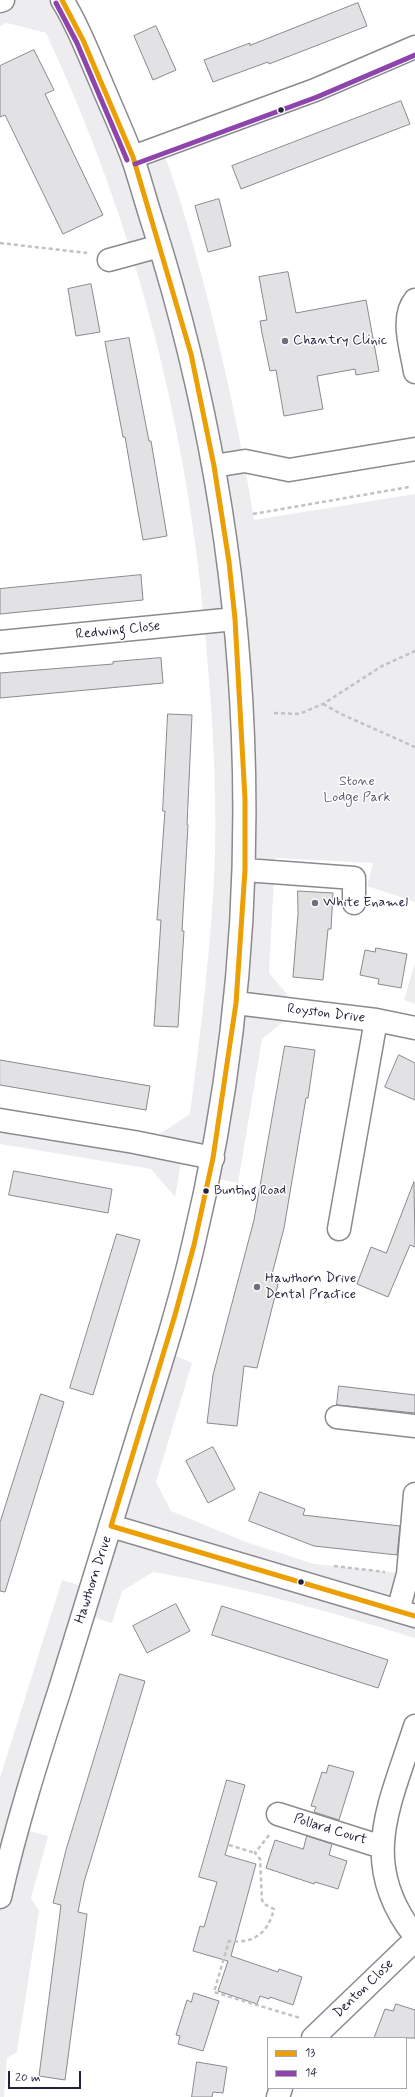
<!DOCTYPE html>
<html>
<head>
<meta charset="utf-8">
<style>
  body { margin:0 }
  #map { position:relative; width:415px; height:2097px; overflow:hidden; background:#fff; font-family:Mynerve,sans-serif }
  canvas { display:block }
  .legend { position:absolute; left:267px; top:2037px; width:140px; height:52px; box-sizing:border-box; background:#fff; border:1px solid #a7a7b1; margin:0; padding:5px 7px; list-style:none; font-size:12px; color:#22223b }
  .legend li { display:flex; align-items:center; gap:8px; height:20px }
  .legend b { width:20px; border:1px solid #a7a7b1 }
  .scale { position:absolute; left:8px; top:2071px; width:73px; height:18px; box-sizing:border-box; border:2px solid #22223b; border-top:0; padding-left:5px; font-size:12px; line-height:14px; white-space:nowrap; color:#22223b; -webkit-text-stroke:3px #fff; paint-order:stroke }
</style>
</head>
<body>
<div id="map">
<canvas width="415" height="2097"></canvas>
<ul class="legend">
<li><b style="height:5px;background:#ec9f03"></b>13</li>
<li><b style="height:5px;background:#8e44ad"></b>14</li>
</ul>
<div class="scale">20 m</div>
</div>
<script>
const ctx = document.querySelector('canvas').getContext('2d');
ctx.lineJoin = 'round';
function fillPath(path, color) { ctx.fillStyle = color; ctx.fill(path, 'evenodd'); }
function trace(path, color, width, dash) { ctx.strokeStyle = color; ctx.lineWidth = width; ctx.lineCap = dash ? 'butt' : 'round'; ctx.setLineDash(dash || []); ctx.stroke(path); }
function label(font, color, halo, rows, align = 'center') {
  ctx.font = font + ' Mynerve,sans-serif'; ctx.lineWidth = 3; ctx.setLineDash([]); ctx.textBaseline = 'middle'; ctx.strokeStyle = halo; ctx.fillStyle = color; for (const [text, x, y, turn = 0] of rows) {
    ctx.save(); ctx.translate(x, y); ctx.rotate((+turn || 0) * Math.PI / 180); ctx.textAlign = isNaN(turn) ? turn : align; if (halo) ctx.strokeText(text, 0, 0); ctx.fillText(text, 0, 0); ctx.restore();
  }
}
const green = new Path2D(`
  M0,0H62L132,157L161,146C178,189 190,233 202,277C223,357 241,438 254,520L415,494V902L367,886L373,863L275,858L269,973L287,994L284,1021L262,1039L238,1183L209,1177L212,1158L183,1152L175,1197L151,1169L0,1144V1120L157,1147L161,1133L190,1114C201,1028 212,941 215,854C217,776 211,698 204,620C185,416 133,219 46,33L7,23L0,26Z
  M415,963V1004L404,1000Z
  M165,1351L192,1363L156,1482L171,1511L246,1542L314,1564L415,1575V1638C329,1611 242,1587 153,1572L122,1591L112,1623L83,1614L18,1828L48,1836L31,1898L39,1911L17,2052L7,2058L4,2097H0V1778L62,1580L91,1589Z`);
const building = new Path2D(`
  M358,3L367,26L269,64L268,62L213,82L204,60L250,43V45Z
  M156,26L176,70L153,80L134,36Z
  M34,50L54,90L45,94L103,215L63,234L5,115L0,117V66Z
  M401,101L410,124L241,189L232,166Z
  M219,199L231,246L208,252L195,206Z
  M288,272L296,313L366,300L379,371L356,375L355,369L317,376L323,409L284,416L276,370L270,371L262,333L260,321L267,320L259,277Z
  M91,284L100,332L76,336L68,289Z
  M129,338L149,441H151L167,536L143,540L125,437H123L105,342Z
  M141,575L143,600L0,614V589Z
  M161,658L163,683L0,698V673L113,664V662Z
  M168,714L192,715L187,825H188L182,931H184L178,1027L154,1026L161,920H157L165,811H163Z
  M298,891L333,893L331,929H328L323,980L293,977L298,914Z
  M376,948L407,954L401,988L378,984L379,979L360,975L365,950L375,952Z
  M285,1046L315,1050L308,1098H306L284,1228L270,1282L278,1284L257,1368L244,1366L237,1426L207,1423L213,1375L254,1220Z
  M399,1055L415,1063V1100L385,1087Z
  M0,1060L150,1086L146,1110L0,1085Z
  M14,1171L112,1189L108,1213L9,1195Z
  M414,1182L415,1247L410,1245L388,1297L357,1284L371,1247L386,1253Z
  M117,1234L140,1240L93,1395L70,1388Z
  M339,1386L415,1395V1413L337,1405Z
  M41,1394L64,1402L5,1592L0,1591V1523Z
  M213,1447L235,1489L208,1503L186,1461Z
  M260,1492L305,1509L303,1515L400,1526L397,1555L314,1546L249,1521Z
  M176,1604L190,1631L147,1653L133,1626Z
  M222,1606L388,1660L378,1688L212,1635Z
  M120,1674L145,1681L84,1882L78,1912L87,1914L65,2080L39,2076L61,1905L53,1903L66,1850Z
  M329,1765L354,1772L339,1820L314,1812L316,1807L311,1806L322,1772L326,1773Z
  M227,1780L245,1785L225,1855L256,1864L231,1956L278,1972L279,1969L302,1977L293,2005L270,1997L269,1999L260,1996L257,2004L218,1991L228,1961L193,1951L200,1926L204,1927L217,1882L199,1877Z
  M307,1836L332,1844L329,1855L347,1861L338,1889L315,1882L314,1884L266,1868L275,1840L303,1849Z
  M194,1993L219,2001L203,2051L178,2044L180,2036L176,2035L187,2000L191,2002Z
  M396,2004L415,2010V2038H374L385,2009L393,2011Z
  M197,2062L227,2067L223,2093L213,2092L212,2097H192Z`);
const path = new Path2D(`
  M0,243L87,253
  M253,514L409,487
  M323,704L341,714L415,747
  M274,713L299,714L323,704L382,666L415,651
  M334,1566L385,1572
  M269,1835L255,1853L260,1859L262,1900L264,1904L274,1909C268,1933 254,1944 229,1941L214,1992L300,2018
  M229,1845L255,1853`);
const minor = new Path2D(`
  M0,1L3,0
  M133,157L315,90L415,47
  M109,260L160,246
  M415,300C400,318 412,351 415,372
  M214,466L245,461L289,470L415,449
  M0,642L235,619
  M245,870L354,878V903
  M236,1003L376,1020L415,1028
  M0,1120L134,1142L213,1158
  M339,1229L376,1020
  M337,1417L415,1426
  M111,1526L415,1616
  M398,1611L408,1574L415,1494
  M415,1726C390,1805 357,1863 415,1936
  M278,1814L382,1847
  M0,1897C16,1826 38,1757 60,1689C87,1601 114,1513 141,1426C160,1366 179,1307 193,1246C274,911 258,556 154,227C147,206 141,183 134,162C124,134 111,107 100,80C88,53 78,25 62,0
  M313,2038L415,1940
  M278,2097L281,2088`);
const bus1 = new Path2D(`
  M62,0L83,40L133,157L191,354L214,466L229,562L235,619L245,799V870L236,1003L213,1158L194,1245L175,1315L111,1526
  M111,1526L415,1616`);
const bus2 = new Path2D(`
  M56,3L77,43L127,160
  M135,164L317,97L415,55`);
const markers = [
  [281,110,3.5,"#22223b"],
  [285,341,4,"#6f6f80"],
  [315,903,4,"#6f6f80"],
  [206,1191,3.5,"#22223b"],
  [257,1287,4,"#6f6f80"],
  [301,1582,3.5,"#22223b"]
];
const busNames = [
  ["Bunting Road",214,1191]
];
const poiNames = [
  ["Chantry Clinic",293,341],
  ["White Enamel",323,903],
  ["Hawthorn Drive",265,1279],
  ["Dental Practice",265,1295]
];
const streetNames = [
  ["Redwing Close",118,631,-6],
  ["Royston Drive",326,1014,7],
  ["Hawthorn Drive",94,1580,-72],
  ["Pollard Court",330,1830,17],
  ["Denton Close",364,1989,-44]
];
const parkNames = [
  ["Stone",357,782],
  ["Lodge Park",357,798]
];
fillPath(green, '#ededef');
fillPath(building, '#e2e2e4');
trace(building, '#8a8a8f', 1);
trace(minor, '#8a8a8f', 25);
trace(path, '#c2c2c4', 2.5, [4, 3]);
trace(minor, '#fff', 22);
trace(bus1, '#ec9f03', 5);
trace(bus2, '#8e44ad', 5);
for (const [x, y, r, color] of markers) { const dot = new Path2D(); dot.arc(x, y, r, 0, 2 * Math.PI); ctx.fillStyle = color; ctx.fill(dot); trace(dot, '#fff', 1.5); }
label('13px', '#22223b', '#fff', busNames, 'left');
label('14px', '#22223b', '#fff', poiNames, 'left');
label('14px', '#22223b', '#fff', streetNames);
label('14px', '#5b5b6d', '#fff', parkNames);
</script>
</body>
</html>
